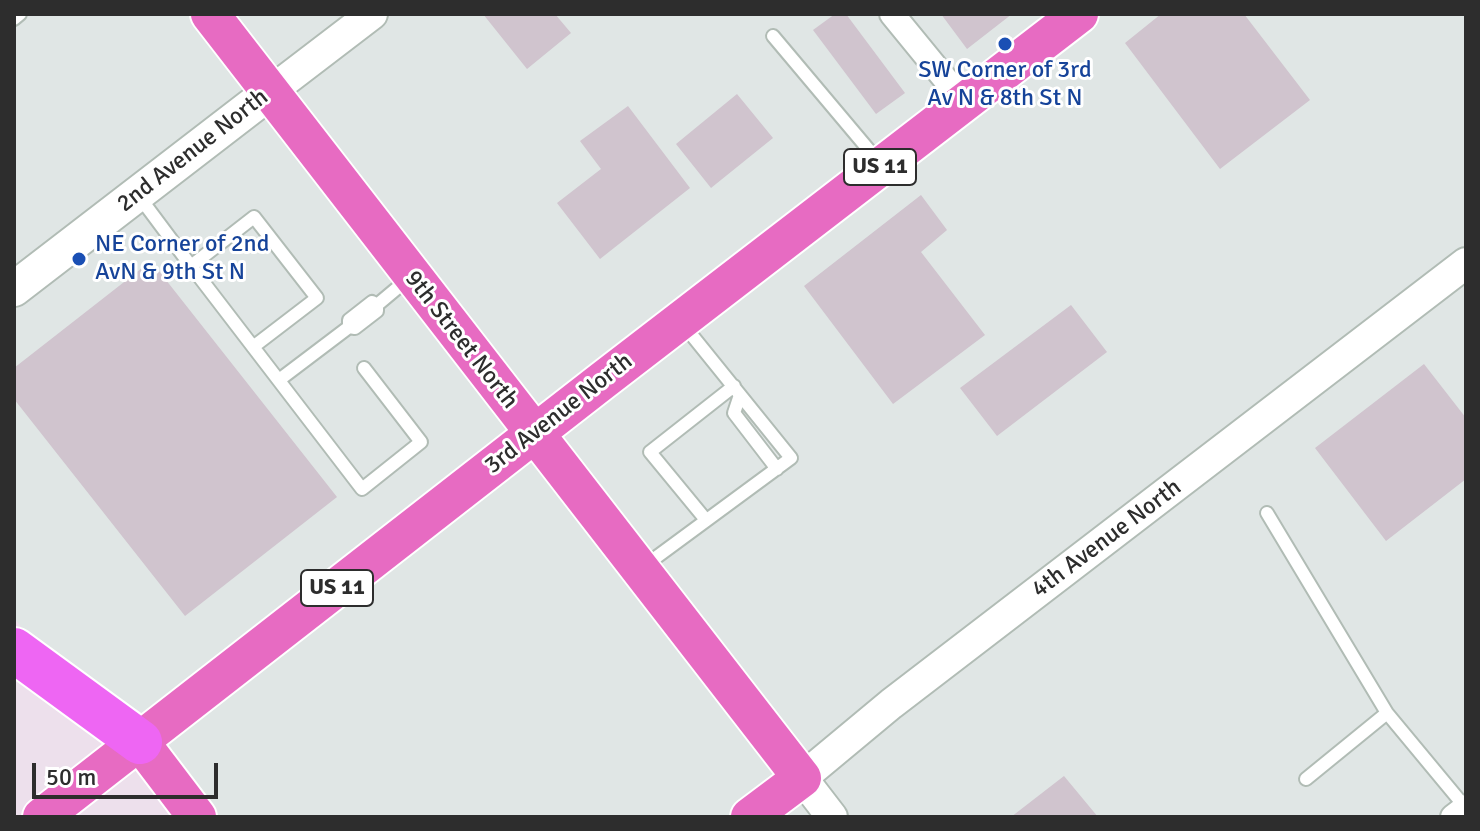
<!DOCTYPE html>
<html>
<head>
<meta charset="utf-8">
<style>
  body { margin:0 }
  #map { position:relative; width:1480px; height:831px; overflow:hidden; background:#ede0ec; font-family:Signika,sans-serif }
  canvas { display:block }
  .frame { position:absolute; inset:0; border:16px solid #2d2d2d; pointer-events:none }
  .scale { position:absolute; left:32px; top:763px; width:186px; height:36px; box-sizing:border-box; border:4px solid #2d2d2d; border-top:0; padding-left:10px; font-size:24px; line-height:28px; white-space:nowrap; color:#2d2d2d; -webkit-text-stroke:6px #fff; paint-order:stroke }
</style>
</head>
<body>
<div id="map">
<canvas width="1480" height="831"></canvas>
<div class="frame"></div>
<div class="scale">50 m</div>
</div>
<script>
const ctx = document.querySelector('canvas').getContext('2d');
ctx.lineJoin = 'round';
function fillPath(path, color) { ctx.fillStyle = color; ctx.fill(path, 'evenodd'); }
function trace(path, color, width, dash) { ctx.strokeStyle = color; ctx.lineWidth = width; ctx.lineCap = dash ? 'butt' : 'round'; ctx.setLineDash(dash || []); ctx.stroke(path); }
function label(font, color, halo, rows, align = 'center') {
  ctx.font = font + ' Signika,sans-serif'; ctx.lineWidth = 6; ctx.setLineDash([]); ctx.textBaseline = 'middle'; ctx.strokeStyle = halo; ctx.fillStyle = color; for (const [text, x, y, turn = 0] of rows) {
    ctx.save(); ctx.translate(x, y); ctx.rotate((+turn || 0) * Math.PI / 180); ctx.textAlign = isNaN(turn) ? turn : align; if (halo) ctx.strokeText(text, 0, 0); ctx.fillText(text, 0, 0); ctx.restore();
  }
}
const industrial = new Path2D(`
  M14,14H1466V817H176L14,618Z`);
const building = new Path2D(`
  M483,14H555L571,33L527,69Z
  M835,14H846L905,93L876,114L813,30Z
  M941,14H1012L967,49Z
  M1161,14H1244L1310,100L1220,169L1125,43Z
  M737,94L773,138L711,188L676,144Z
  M628,106L690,188L600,259L557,203L601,169L580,141Z
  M921,195L947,230L921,252L985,335L893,404L804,286Z
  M151,261L337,497L185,616L14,399V368Z
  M1071,305L1107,352L997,436L960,388Z
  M1424,364L1466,418V479L1386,541L1315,448Z
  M1064,776L1098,817H1011Z`);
const service = new Path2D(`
  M14,19L20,14
  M773,36L879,162
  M138,195L191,266
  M349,327V320L372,302L377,305
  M253,347L317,298L254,217L191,266C248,340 305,414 362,489L421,442L364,368
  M279,380L349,327L355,328L377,311V305L408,279
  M740,395L734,413L777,469
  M1267,513L1387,713L1465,807
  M706,520L650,452L734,386
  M643,567L791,458L682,323
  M1306,779L1387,713`);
const minor = new Path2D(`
  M892,14L964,102
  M1453,817L1466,807`);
const tertiary = new Path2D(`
  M270,92L372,14
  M832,817L802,778L891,704L1466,263`);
const secondary = new Path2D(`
  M14,289L270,92`);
const primary = new Path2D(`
  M210,14L802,778L750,817
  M140,742L197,817
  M42,817L602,381L1079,14`);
const motorway = new Path2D(`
  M14,650L140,742`);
const markers = [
  [1005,44,8,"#1a4fb4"],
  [79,259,8,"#1a4fb4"]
];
const shields = [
  [880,167,72],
  [337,588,72]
];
const shieldNames = [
  ["US 11",880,167],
  ["US 11",337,588]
];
const transitNames = [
  ["SW Corner of 3rd",1005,71],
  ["Av N & 8th St N",1005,99],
  ["NE Corner of 2nd",95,245,"left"],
  ["AvN & 9th St N",95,273,"left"]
];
const streetNames = [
  ["2nd Avenue North",193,151,-38],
  ["9th Street North",461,340,52],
  ["3rd Avenue North",559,414,-38],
  ["4th Avenue North",1107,539,-37]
];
fillPath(industrial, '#e0e6e5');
fillPath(building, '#d0c4ce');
trace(service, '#b1bcb5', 16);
trace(minor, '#b1bcb5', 28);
trace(tertiary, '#b1bcb5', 34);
trace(secondary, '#b1bcb5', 38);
trace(primary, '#fff', 42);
trace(motorway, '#fff', 48);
trace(service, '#fff', 12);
trace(minor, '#fff', 24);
trace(tertiary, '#fff', 30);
trace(secondary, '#fff', 34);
trace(primary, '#e76bc2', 38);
trace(motorway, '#ee66f3', 44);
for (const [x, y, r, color] of markers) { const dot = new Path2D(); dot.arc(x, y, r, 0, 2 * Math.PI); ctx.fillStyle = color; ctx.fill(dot); trace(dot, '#fff', 3); }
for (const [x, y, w] of shields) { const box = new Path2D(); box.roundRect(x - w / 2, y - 18, w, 36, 6); ctx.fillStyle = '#fff'; ctx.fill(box); trace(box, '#2d2d2d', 2); }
label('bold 22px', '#2d2d2d', null, shieldNames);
label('24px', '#164399', '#fff', transitNames);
label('24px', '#2d2d2d', '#fff', streetNames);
</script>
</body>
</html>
